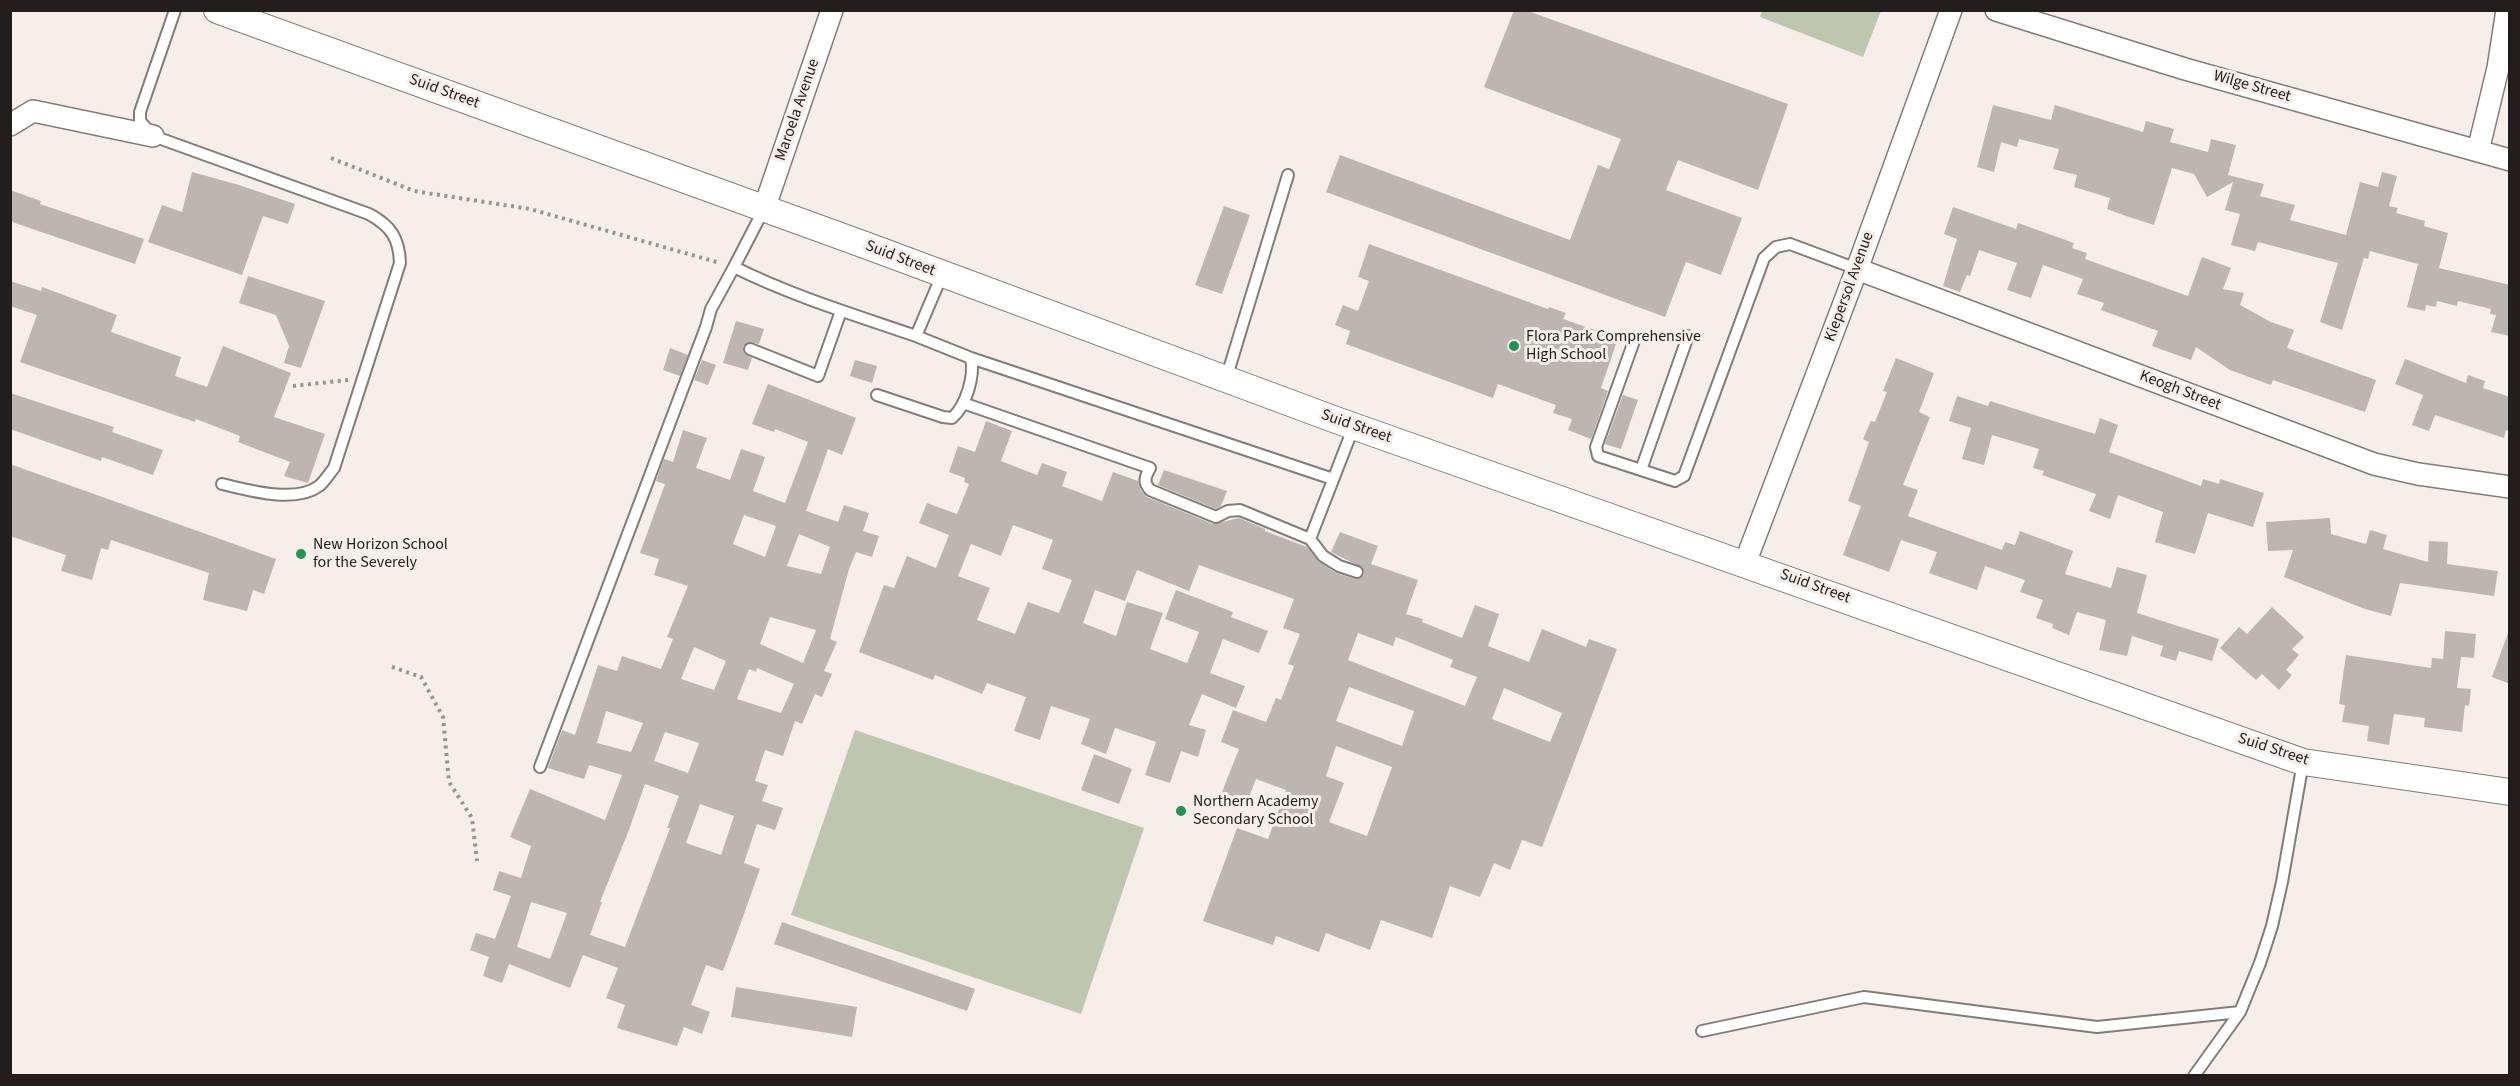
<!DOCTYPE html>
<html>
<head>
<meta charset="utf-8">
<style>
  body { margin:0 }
  #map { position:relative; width:2520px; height:1086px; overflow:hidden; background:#f7eeea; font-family:"Source Sans 3",sans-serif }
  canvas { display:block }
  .frame { position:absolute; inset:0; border:12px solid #221e1d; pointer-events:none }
</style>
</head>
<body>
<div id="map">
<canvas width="2520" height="1086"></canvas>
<div class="frame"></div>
</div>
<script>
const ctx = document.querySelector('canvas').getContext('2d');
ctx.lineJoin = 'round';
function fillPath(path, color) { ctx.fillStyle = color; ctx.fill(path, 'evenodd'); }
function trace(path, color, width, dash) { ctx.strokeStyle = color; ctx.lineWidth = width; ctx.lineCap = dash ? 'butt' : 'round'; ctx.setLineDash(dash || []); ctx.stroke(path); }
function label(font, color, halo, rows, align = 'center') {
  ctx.font = font + ' "Source Sans 3",sans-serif'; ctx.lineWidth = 6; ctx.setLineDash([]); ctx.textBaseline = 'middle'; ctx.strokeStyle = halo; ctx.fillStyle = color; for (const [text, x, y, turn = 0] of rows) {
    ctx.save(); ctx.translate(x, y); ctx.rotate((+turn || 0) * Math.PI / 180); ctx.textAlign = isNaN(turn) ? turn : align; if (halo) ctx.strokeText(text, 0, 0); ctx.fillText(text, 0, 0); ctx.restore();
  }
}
const green = new Path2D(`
  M1762,11V10L1881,11L1863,57L1760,17Z
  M855,730L1144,828L1081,1014L791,915Z`);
const building = new Path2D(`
  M1514,10H1525L1788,104L1758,190L1678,160L1666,190L1742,218L1721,275L1686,262L1665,317L1326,192L1340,155L1570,240L1598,165L1609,169L1621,139L1484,87Z
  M1993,105L2051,120L2055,105L2143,132L2146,121L2174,129L2170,142L2208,152L2211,139L2236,145L2228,175L2264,184L2260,196L2295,205L2290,220L2346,235L2360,182L2378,187L2382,172L2397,176L2389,206L2398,208L2396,213L2425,221L2424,226L2448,233L2439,268L2510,285V336L2491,332L2496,315L2490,314L2491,309L2458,301L2457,306L2437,301L2436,307L2426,305L2425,311L2407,307L2418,264L2370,251L2368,259L2364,258L2342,330L2320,322L2338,263L2258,242L2255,251L2231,245L2240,214L2225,210L2233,182L2207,197L2194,174L2172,168L2154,225L2126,216L2107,209L2110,198L2074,187L2077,175L2053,169L2059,149L2019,139L2017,147L2001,142L1994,172L1977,167Z
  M192,172L239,185L295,204L288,224L263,216L242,275L148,242L162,205L182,212Z
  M10,190L41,201L40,204L144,239L135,264L15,223L10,220Z
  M1224,206L1250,215L1222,294L1195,285Z
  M1953,207L2016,229L2018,223L2074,243L2072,248L2087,253L2085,259L2188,296L2202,257L2231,268L2223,289L2244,293L2240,305L2271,322L2294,330L2287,348L2376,380L2365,412L2273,380L2271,385L2230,370L2196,347L2191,360L2152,346L2158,331L2101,310L2104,303L2077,294L2083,279L2043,265L2031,298L2007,290L2017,263L1979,250L1970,276L1967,275L1960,292L1943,286L1957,239L1944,234Z
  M1369,244L1548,309L1549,307L1566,313L1563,319L1618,338L1601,388L1608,391L1591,439L1568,430L1572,419L1553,413L1556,405L1498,384L1493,398L1346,344L1350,331L1335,325L1343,305L1358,311L1369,281L1358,277Z
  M248,276L325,301L301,368L284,363L289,346L276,315L239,303Z
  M10,281L41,291L42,287L117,315L111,332L181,357L175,376L207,387L223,346L291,373L274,417L325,434L308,483L284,476L290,462L238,442L240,436L196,419L195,422L20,362L37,315L10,306Z
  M736,321L764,329L759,344L750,342L743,346L744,353L752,358L748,370L723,363Z
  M670,348L688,355L680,376L663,370Z
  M1896,358L1934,373L1919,412L1930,417L1903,485L1918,490L1908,516L2002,550L2005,542L2015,545L2020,531L2073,551L2065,574L2111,588L2117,567L2147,575L2137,613L2219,639L2212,661L2179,651L2176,661L2160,656L2163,646L2132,636L2127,656L2099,650L2106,620L2077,612L2069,635L2052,628L2053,624L2036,618L2043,600L2020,592L2025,580L1985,566L1977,590L1929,573L1937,552L1901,540L1889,572L1843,555L1861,506L1848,501L1869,442L1863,439L1871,421L1875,422L1887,392L1883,391Z
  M2405,359L2466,383L2468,375L2485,381L2483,388L2510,397V431L2506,430L2504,438L2435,415L2429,431L2412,425L2423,395L2395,384Z
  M702,360L716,365L708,385L694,380Z
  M855,360L877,366L872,383L850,376Z
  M768,384L856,418L842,455L828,449L806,511L838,522L844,505L869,513L863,531L879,536L872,557L856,552L849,569L830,639L837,642L824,671L832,674L822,697L815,694L802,724L795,721L783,756L765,750L755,781L768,785L762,801L783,808L775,830L757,824L744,863L760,869L739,928L723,971L706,965L691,1005L710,1012L702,1034L684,1027L677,1046L617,1028L625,1005L606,998L618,968L583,955L570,988L509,964L502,983L483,976L489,957L470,950L476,933L495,939L511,896L493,890L499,871L521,878L531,846L510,837L530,789L605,820L622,775L589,765L584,779L548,768L562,730L575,735L598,665L617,671L622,656L661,669L673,639L667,637L688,586L654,575L659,559L640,553L665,484L656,481L664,459L673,462L683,430L707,438L696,468L730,480L741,449L765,457L753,491L785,503L808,442L775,429L774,432L752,424ZM744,515L776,526L765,557L733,544ZM799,534L830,547L821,574L787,566ZM770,617L816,630L803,663L760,644ZM694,647L726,661L714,690L681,679ZM757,668L794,684L781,713L737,699L749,669L756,672ZM606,711L643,723L631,752L597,743ZM665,732L699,743L688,773L654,761ZM645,784L679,796L667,828H670L625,947L590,935L602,902H600L629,830ZM700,804L734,816L721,855L686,843ZM531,902L567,913L550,959L517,947Z
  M10,393L114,427L112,432L163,450L153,475L102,457L101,461L10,429Z
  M1623,395L1638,400L1621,449L1605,444Z
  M1957,396L1988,406L1990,401L2095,434L2100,418L2118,425L2109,452L2201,486L2203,479L2219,484L2220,479L2264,493L2253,527L2208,513L2195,554L2155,542L2163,512L2118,495L2110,519L2089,511L2096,494L2042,475L2044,471L2033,468L2039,449L1992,435L1984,465L1962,459L1971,428L1949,421Z
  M986,421L1012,431L1001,461L1037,475L1042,463L1067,472L1062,486L1102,501L1113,472L1138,481L1141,491L1147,497L1213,524L1239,518L1265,529V531L1307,547L1319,562L1336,573L1355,579L1364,575L1363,568L1331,552L1340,532L1378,546L1371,564L1418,580L1406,614L1423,619L1422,622L1462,638L1475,605L1499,614L1488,646L1529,662L1542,629L1586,647L1589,639L1617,649L1542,847L1522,840L1510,870L1494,863L1480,897L1450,886L1432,938L1381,920L1370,950L1326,933L1319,952L1276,936L1273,945L1203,921L1237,828L1268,839L1286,790L1256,779L1247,802L1222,792L1239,749L1221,742L1233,710L1266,722L1276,698L1281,700L1294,666L1288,664L1300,634L1283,628L1294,599L1199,565L1189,591L1137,570L1125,601L1095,590L1083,623L1116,636L1127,602L1163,613L1150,649L1187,663L1199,632L1165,619L1176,590L1233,612L1231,617L1268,631L1259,653L1223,639L1210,673L1245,686L1236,708L1202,694L1189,725L1206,730L1198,757L1181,751L1170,783L1145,775L1156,742L1115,728L1106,754L1081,744L1090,719L1051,706L1040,740L1014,731L1026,697L987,683L982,694L935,675L933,680L859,652L884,585L894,588L907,556L936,568L949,535L919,523L927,503L957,514L969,484L964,482L965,478L949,472L958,446L975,452ZM1013,525L1053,540L1042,569L1072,580L1059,613L1028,602L1015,634L977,620L990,588L958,576L971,544L1001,556ZM1358,633L1393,646L1396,637L1453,660L1450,667L1477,677L1465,706L1348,660ZM1349,687L1414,711L1402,746L1336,721ZM1504,688L1562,713L1550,742L1492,719ZM1336,746L1392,767L1367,836L1329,822L1344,783L1326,776Z
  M10,464L276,559L264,594L253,590L247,611L203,600L209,573L111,540L108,550L101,548L92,580L61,571L66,555L10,536Z
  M1164,470L1227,491L1221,506L1216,509L1158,485Z
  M2330,518L2331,534L2366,544L2370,530L2387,535L2383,549L2428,562L2429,541L2448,542L2447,564L2498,571L2494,596L2400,583L2391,616L2365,609L2284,577L2293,550L2268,551L2266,522Z
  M2272,607L2304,637L2292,649L2299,655L2286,670L2292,675L2279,690L2262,674L2256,680L2220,648L2239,627L2247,634Z
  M2445,631L2476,634L2474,658L2461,657L2457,688L2471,689L2469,706L2465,705L2462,732L2424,727L2425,718L2394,714L2389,745L2367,741L2369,726L2342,722L2345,705L2339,704L2346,655L2431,668L2432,658L2443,659Z
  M2508,633L2510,634V684L2492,677Z
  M1094,754L1132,769L1119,804L1081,790Z
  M782,922L975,989L967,1011L774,944Z
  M736,987L857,1007L852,1037L731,1017Z`);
const path = new Path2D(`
  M331,158L414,191L530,209L720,263
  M293,386L348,380
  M392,667L421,677L443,717L449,782L472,818L477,861`);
const service = new Path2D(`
  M175,10L140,112V121L153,136L369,214C391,226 399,238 400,263L334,468C329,474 324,482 319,486C295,504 248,490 222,484
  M764,209L734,267C792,296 855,315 916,336L942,275
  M1634,341L1596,447L1598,456L1675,481L1684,476L1764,258L1776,247L1790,244L1857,269
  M750,349L818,376L841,311
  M971,358L1333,479
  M1226,379L1288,175
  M877,395L943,417L952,418C966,406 975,376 971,358L916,336
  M963,403L1150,468C1145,477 1143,482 1150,490L1216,517L1228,511L1240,510L1310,539L1323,556L1339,566L1357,572
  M1641,470L1688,336
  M1310,539L1354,426
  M540,767L706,327L711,309L734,267
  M1702,1031L1864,997L2097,1027L2240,1012
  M2194,1076L2240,1012L2260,963L2272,926L2282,882L2303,762`);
const minor = new Path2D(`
  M1996,10L2185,69L2510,160
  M10,125L33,111L153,136
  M2478,151L2498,68L2507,10
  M764,209L832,10
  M1857,269L2374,464L2418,474L2510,487
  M1745,563L1857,269L1951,10`);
const tertiary = new Path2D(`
  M217,10L865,245L1336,420L2303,762L2510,792`);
const markers = [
  [1514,346,6,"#209550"],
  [301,554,6,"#209550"],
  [1181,811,6,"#209550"]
];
const streetNames = [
  ["Wilge Street",2252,87,16],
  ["Suid Street",444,92,20],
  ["Maroela Avenue",798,110,-71],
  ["Suid Street",900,259,21],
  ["Kiepersol Avenue",1850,287,-70],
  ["Keogh Street",2180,391,21],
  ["Suid Street",1356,427,19],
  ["Suid Street",1815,587,20],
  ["Suid Street",2273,750,18]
];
const poiNames = [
  ["Flora Park Comprehensive",1526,337],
  ["High School",1526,355],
  ["New Horizon School",313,545],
  ["for the Severely",313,563],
  ["Northern Academy",1193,802],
  ["Secondary School",1193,820]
];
fillPath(green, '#bec6b0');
fillPath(building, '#bdb5b0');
trace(service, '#847c79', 14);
trace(minor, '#847c79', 24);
trace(tertiary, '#847c79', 28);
trace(path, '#9a9390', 4, [3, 4.5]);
trace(service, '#fff', 10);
trace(minor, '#fff', 21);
trace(tertiary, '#fff', 26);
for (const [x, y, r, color] of markers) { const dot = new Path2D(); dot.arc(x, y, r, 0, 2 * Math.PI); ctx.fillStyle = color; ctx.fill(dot); trace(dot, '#f7eeea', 2); }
label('16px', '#221e1d', '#f7eeea', streetNames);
label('16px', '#221e1d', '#f7eeea', poiNames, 'left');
</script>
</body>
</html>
